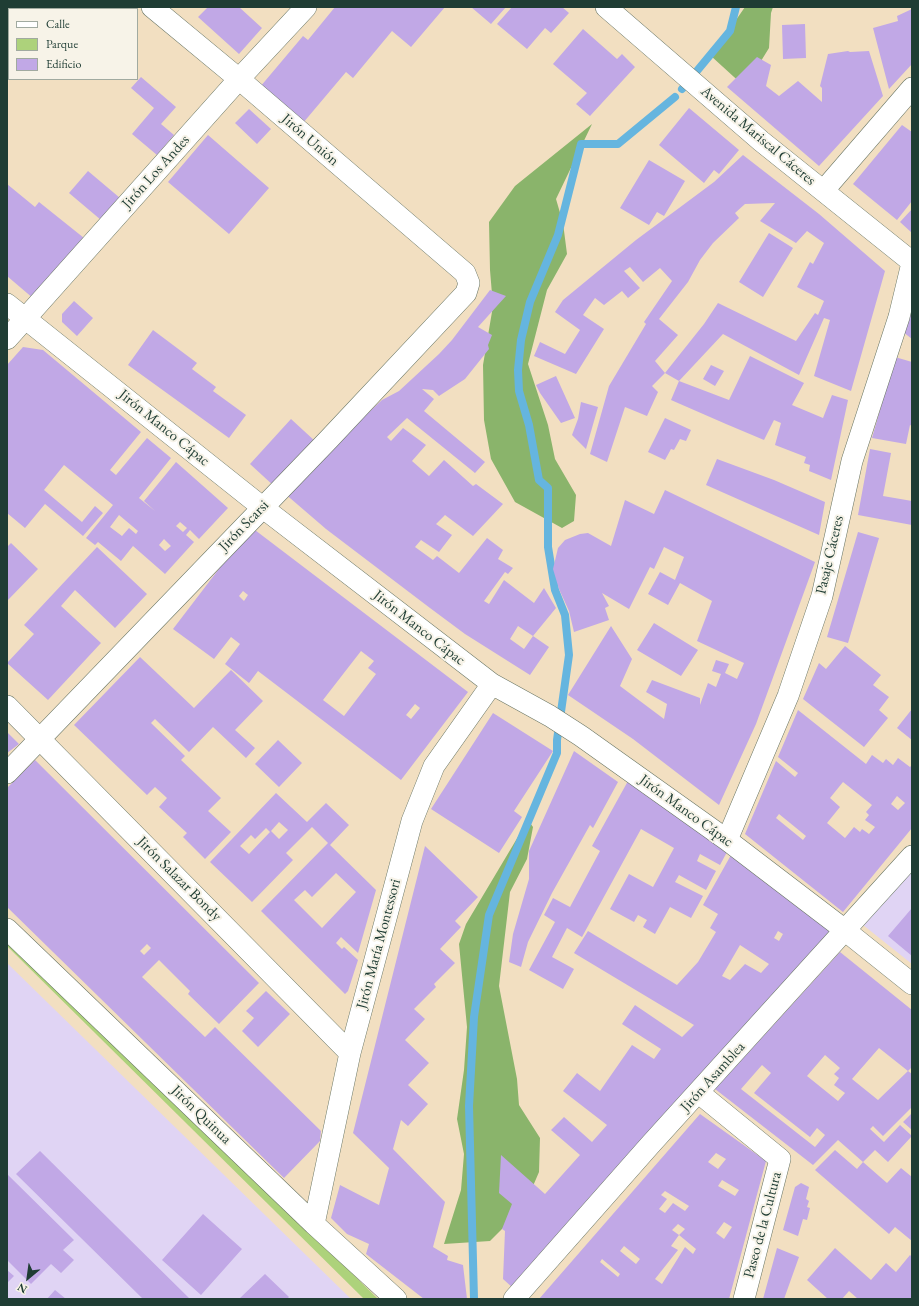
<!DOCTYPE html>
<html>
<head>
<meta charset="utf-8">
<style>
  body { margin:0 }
  #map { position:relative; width:919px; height:1306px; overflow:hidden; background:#f2dfc1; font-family:"EB Garamond",serif }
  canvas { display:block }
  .frame { position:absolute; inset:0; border:8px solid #1f3d34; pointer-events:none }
  .legend { position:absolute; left:8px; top:8px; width:130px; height:72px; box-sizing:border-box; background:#f7f3e8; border:1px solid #a1aaa0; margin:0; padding:5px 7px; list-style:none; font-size:12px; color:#1f3d34 }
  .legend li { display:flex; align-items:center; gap:8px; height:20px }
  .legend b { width:20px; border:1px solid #a1aaa0 }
  .north { position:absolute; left:8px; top:1258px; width:40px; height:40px; -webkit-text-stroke:3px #f7f3e8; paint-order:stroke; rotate:209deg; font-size:11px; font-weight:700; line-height:16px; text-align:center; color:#1f3d34 }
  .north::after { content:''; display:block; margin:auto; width:14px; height:18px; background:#1f3d34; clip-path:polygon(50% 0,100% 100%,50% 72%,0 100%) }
</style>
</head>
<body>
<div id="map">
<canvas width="919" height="1306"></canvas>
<div class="frame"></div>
<ul class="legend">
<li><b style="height:5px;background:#fff"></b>Calle</li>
<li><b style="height:11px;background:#add27b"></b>Parque</li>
<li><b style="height:11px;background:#c1a8e6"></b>Edificio</li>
</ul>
<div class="north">N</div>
</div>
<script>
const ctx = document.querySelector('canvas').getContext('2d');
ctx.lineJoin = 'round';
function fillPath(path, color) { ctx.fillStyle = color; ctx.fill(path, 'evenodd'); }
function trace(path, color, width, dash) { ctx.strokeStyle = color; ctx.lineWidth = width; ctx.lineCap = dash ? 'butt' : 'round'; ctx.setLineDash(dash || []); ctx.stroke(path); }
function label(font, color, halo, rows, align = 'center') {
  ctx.font = font + ' "EB Garamond",serif'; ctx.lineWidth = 4; ctx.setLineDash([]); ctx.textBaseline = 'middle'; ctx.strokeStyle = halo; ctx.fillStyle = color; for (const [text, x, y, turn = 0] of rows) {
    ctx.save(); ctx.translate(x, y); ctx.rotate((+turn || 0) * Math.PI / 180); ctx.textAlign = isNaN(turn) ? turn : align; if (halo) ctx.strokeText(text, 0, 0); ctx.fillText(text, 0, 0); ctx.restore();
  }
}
const built = new Path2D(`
  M912,869V964L863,925Z
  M7,963L351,1299H7Z`);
const green = new Path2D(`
  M7,932L378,1299H364L7,946Z`);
const forest = new Path2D(`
  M745,7H773L771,13L769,48L745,87L711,56Z
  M592,124L556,199L563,223L567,254L547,290L528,364L548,425L555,459L576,495L574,521L562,528L515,502L491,459L484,420L483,365L493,306L490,270L489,222L515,186Z
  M528,820L533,827L527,859L510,892L499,986L517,1079L519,1105L540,1138L539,1172L524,1207L490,1241L444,1244L461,1190L464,1154L457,1119L464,1070L467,1027L459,944L466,924Z`);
const stream = new Path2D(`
  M682,89L730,31L736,7
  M474,1299L469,1106L474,1017L489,915L557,753V740L569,655L565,615L555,590L548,547V488L539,480L529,425L519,391L518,370L521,340L530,302L558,235L581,144H618L675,97`);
const building = new Path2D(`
  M23,7H115L113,9H25Z
  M208,7H239L262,28L239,54L198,17Z
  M335,7H445L411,47L392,31L353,78L346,72L303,123L260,87L303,36L308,40Z
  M471,7H506L491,24Z
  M512,7H562L569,13L551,33L545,28L527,49L497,24Z
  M912,9V64L889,89L873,28L898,21L897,16Z
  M805,24L806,58L783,59L782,25Z
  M583,29L617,59L622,54L635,67L590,116L576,104L587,93L553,64Z
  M848,51L850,52L869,51L883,96L819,166L727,87L757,57L771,65L766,86L779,96L798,81L822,102V88L820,86L828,54Z
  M141,77L176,107L161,124L174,135L157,155L132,134L154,108L131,88Z
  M689,108L739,150L719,174L714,170L704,183L659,145Z
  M249,109L271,129L257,144L235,123Z
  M902,125L912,132V201L897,220L853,184Z
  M208,135L269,188L229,234L168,182Z
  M743,155L819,214L885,271L851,391L814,376L830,320L824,318L799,375L723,334L679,381L729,400L750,356L804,383L792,405L823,418L832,395L848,400L831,480L809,471L810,465L804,463L806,457L775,445L781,423L774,420L764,440L726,424L671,400L679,381L665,373L704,324L718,303L796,341L815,313L818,315L824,301L797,287L810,262L813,264L824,243L807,231L796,243L760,221L775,203L745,204L735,213L739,218L713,243L700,260L688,282L659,319L678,335L655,361L665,373L652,386L658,392L647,416L625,407L607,462L590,454L609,386L646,324L644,322L672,281L660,268L643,282L630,267L624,271L640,288L628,298L622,291L604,305L595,298L583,315L604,329L576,374L534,356L540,342L565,354L580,330L555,312L563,300L636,240L714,182Z
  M649,160L685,181L664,216L657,212L649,225L620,208Z
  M88,171L120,198L101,220L69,193Z
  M7,184L35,207L39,202L84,238L34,299L7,276Z
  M912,209V233L900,222Z
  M769,233L793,248L763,297L739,282Z
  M490,290L506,296L478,327L492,335L488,345L489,349L465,379L439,396L433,390L422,389L434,399L424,411L485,462L475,473L407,418L387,437L391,441L403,428L426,445L412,461L429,476L444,460L473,486L476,484L503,504L473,536L445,515L436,524L452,535L439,552L421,540L415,547L433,560L437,556L459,573L487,538L503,550L498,559L513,568L508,574L505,572L484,601L489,604L504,580L534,603L544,588L556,608L533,636L518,626L510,639L524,649L533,636L549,647L530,675L465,634L430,608L326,529L283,492L382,400L399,391L439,354L452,340Z
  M74,301L93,318L77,336L62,322V314Z
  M912,306V339L903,332Z
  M153,330L197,363L192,369L216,387L213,391L246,415L229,438L128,365Z
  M23,347L43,350L141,432L110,470L116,475L147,438L171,458L139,498L155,511L144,501L176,462L228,508L199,539L190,530L186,535L194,542L165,574L133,546L121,561L98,542L95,545L86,538L113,505L64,465L44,490L82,522L95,506L103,513L83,536L45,504L25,528L7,513V365ZM119,515L138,531L136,534L129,528L122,536L110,527ZM180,522L187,528L183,532L176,526ZM164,539L171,546L165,551L159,545Z
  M895,357L912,362V426L910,425L906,444L872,438Z
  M711,365L724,371L715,386L703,379Z
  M556,376L575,418L561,423L540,393L536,385Z
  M581,402L598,407L586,449L572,435L578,419Z
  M665,418L691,430L686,441L680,439L674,450L671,449L665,460L648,452Z
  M291,419L316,442L275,487L250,464Z
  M870,449L891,453L883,496L912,501V525L858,515Z
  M717,459L774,480L825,502L819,535L706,485Z
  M665,490L815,562L756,724L719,805L633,739L568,695L611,626L632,659L620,686L664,719L667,704L646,692L652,680L700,698V705L708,683L716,687L721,674L712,671L716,660L729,664L725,673L737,679L744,663L697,641L712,601L680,583L668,605L648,594L660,572L675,580L684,557L664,547L654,569L650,567L629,609L602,593L609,606L605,608L609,620L574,632L569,611L559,589L553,569L558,548L565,540L580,534L588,533L611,546L625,500L654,514Z
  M251,527L468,692L401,780L258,671L249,683L225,664L240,644L231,637L214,659L173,629ZM243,591L248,595L244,601L239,596ZM361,651L374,661L368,668L376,674L344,716L323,700ZM415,704L420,708L411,719L406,715Z
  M858,532L879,538L848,643L827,637Z
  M11,543L38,569L7,601V547Z
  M97,547L147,594L115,628L75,590L61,606L101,643L48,700L7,663L34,634L24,625Z
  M654,623L698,650L681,676L637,650Z
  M845,646L881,675L873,685L889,697L879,710L888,718L864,747L803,699L819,663L826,669Z
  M140,657L194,708L231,670L263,701L235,730L255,748L246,758L213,727L189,752L155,719L151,723L185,756L181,760L221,798L208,811L231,832L205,859L183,837L187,833L159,807L167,798L155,787L147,795L74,725Z
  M912,709V740L897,728Z
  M798,710L866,764L872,755L883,763L886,759L893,765L898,758L910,767L912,765V828L843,912L745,834L776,761L795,777L798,773L778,757ZM843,782L872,805L866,812L869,815L865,820L875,827L869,834L862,829L860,832L854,827L845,838L827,823L840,807L830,798ZM897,796L905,803L898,810L891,804ZM779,814L806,836L803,840L776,818Z
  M493,713L553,751L514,811L522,817L499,853L431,809Z
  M7,732L19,744L7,753Z
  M278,740L302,763L279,787L255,764Z
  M574,751L618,782L593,828L590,825L552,893L528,942L521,967L509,962L513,934L529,879V851Z
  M35,760L259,983L219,1024L188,994L190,991L159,960L142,977L205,1037L215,1027L321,1131L320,1141L284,1178L7,907V788ZM147,944L151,948L144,955L140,951Z
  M628,781L727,852L720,865L700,854L697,861L716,871L706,890L679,875L675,882L703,896L691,918L670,907L655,934L643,927L647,920L638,915L634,922L610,909L629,874L653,887L674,848L641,829L582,937L567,928L552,957L574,969L563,989L529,970L555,922L544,915L553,898L570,907L600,851L592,846Z
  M276,793L307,822L326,803L349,825L330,845L376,890L358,953L341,937L336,943L342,949L344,947L358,960L348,991L345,994L261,911L328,843L312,827L286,853L293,860L252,902L210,862ZM279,822L288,830L279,839L271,831ZM266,828L270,832L249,854L240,846L251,835L255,839ZM336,873L356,892L322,928L294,900L305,890L312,897Z
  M425,846L478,897L455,921L461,927L440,949L455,963L434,984L436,987L414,1009L425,1019L405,1040L429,1063L408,1085L428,1104L408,1126L401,1120L393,1149L445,1202L433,1247L448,1256L447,1260L463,1265L467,1299H424L366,1254L369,1244L347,1234L331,1218L340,1185L379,1205L389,1168L353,1133Z
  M731,855L834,934L513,1288L503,1279L505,1231L502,1229L512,1204L499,1193L501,1155L545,1194L580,1155L551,1130L564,1117L592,1142L607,1125L563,1091L577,1073L600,1091L632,1045L654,1059L661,1049L622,1024L635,1005L682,1037L694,1025L574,953L588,931L677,985L698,962L716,932L710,928L718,914L703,905ZM778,931L783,934L779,941L774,938ZM740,945L769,964L761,973L745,964L730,980L722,976Z
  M912,908V956L888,936Z
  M840,952L912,1010V1067L908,1071L879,1048L852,1079L878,1100L908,1071L912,1074V1107L883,1136L873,1126L870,1129L884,1142L900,1125L912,1136L888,1162L875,1150L863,1162L838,1140L813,1165L715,1089ZM825,1055L840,1068L834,1074L839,1078L834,1085L845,1093L838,1101L807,1076ZM762,1065L771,1073L754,1093L810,1137L817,1128L825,1135L815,1147L741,1089Z
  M266,991L290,1014L258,1047L242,1031L254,1018L246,1011Z
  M912,1113V1130L903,1122Z
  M700,1114L766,1161L729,1299H539ZM716,1153L726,1159L718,1169L708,1162ZM722,1180L739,1190L735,1196L718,1186ZM665,1191L689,1206L685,1211L673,1203L665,1213L659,1209L667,1199L661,1195ZM724,1222L732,1227L724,1239L716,1233ZM678,1224L685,1229L679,1235L696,1249L693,1254L685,1247L662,1284L655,1279L678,1250L671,1246L679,1235L672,1230ZM624,1246L640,1259L636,1264L620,1251ZM602,1259L620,1274L618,1277L600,1262Z
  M835,1150L857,1169L863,1162L887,1183L901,1168L912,1177V1241L895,1227L889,1234L815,1170Z
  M40,1151L190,1299H143L16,1174Z
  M7,1174L74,1240L63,1250L74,1260L61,1273L51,1264L31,1284L7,1260Z
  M801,1183L809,1187L806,1199L809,1201L807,1207L810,1208L807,1220L803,1219L798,1236L783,1230L795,1187Z
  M203,1214L242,1249L201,1295L162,1260Z
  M777,1248L799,1257L784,1299H763Z
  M835,1248L871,1280L886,1263L896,1272L910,1255L912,1257V1299H858L849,1291L842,1299H828L807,1280Z
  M7,1270L14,1276L7,1283Z
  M265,1274L289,1297L287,1299H239Z
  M55,1290L66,1299H47Z`);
const street = new Path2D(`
  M606,7L761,141L912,262
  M824,190L912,88
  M7,304L262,507L492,684L550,716L581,736L727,840L837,924L912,984
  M7,339L239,79L306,7
  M7,706L350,1053
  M7,773L329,439L466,293L469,283L465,273L239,79L152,7
  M727,840L788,696L822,596L852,461L899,317L912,263
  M7,929L314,1224L396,1299
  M699,1093L780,1159L744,1299
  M314,1224L350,1053L412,821L434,766L492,684
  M514,1299L650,1145L912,856`);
const streetNames = [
  ["Avenida Mariscal Cáceres",758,136,40],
  ["Jirón Unión",310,140,41],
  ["Jirón Los Andes",156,172,-48],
  ["Jirón Manco Cápac",164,428,39],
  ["Jirón Scarsi",244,526,-46],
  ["Pasaje Cáceres",830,555,-77],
  ["Jirón Manco Cápac",419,628,38],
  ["Jirón Manco Cápac",686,811,36],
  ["Jirón Salazar Bondy",179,879,45],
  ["Jirón María Montessori",379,944,-75],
  ["Jirón Asamblea",713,1077,-48],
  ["Jirón Quinua",201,1115,44],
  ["Paseo de la Cultura",763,1225,-75]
];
fillPath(built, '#e0d4f4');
fillPath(green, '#add27b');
fillPath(forest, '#8ab46b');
trace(stream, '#65b5df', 8);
fillPath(building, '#c1a8e6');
trace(street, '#697665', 22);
trace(street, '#fff', 21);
label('15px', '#1f3d34', '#f7f3e8', streetNames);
</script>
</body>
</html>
